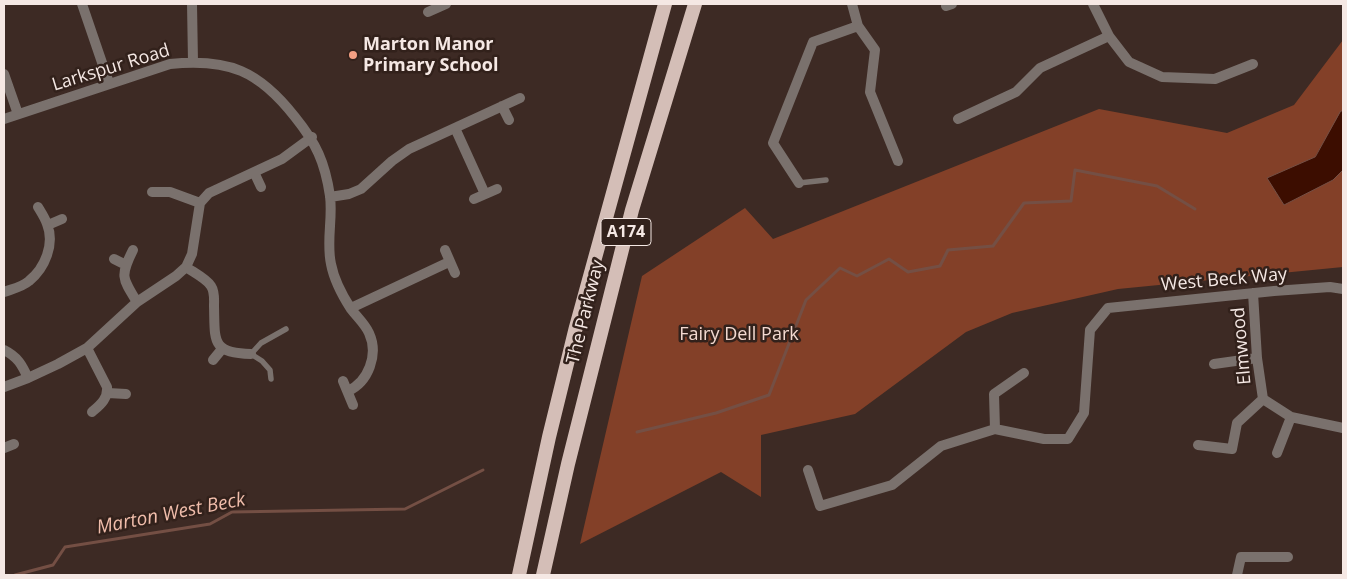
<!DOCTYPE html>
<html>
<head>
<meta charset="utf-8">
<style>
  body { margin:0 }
  #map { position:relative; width:1347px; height:579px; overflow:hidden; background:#3d2a24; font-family:"Open Sans",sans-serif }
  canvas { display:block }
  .frame { position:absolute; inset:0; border:5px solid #f5e8e4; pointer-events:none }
</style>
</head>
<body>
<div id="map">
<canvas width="1347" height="579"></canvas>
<div class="frame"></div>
</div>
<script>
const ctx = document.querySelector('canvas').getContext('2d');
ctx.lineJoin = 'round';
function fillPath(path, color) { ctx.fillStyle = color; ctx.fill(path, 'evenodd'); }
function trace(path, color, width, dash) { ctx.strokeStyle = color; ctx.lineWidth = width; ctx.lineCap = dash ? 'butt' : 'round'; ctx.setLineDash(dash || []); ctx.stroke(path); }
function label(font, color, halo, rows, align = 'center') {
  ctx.font = font + ' "Open Sans",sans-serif'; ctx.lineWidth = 5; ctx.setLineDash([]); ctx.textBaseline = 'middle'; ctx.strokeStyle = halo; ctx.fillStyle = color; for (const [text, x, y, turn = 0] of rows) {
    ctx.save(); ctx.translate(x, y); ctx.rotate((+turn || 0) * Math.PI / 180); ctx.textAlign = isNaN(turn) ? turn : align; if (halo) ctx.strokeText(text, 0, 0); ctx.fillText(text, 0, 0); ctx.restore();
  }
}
const green = new Path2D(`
  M1343,40V267L1118,289L1012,313L966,332L855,414L761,435V497L721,472L580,544L642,276L745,208L773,239L1099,109L1227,133L1294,105Z`);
const water = new Path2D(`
  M1341,111H1343V170L1333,180L1284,205L1267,178L1315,157Z`);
const stream = new Path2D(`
  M637,432L716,413L769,395L806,300L840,268L857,276L889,259L908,272L940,266L948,250L993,246L1024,203L1071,201L1075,170L1157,186L1195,209
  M15,575L53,565L65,547L210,524L232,512L405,509L483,470`);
const service = new Path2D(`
  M799,183L826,180
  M271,379L270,370L262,361L251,354L261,343L286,329`);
const minor = new Path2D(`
  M82,4L109,83
  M192,4L193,62
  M852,4L858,26L875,50L870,92L898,161
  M1093,4L1109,36L1129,62L1162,77L1215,79L1253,64
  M946,6L952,4
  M428,12L446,4
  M4,74L18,114
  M502,106L509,120
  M4,119L170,64C229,58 259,71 295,117C316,143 325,162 330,196C333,219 326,241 331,264C334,280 342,295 351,309C357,317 365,324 369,333C379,355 368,382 348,391
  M958,119L1016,92L1040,68L1109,36
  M455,128L485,194
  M254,172L261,187
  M799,183L773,143L813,42L858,26
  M152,192H170L200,203
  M330,197L349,194L361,189L392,161L409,149L520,98
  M474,199L497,189
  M48,225L62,219
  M133,250C120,276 122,278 137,302
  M445,250L455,273
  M114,259L126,265
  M186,267C193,272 207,279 211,286C215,292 214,300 214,306C215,341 211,353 251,354
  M4,292C12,289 22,287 29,281C45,268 55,244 47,224C45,218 41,212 38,207
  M1253,293L1257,358L1263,399L1291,417L1343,428
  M351,308L449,262
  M87,348L107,387C108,399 100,405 92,412
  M4,350C18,357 22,365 28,378
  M213,360L222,349
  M1214,364L1257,358
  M343,381L353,405
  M4,387L28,378L58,364L87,348L137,302L176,276L186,267L192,254L200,203L209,193L282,159L312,137
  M108,393L126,394
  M995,429L994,394L1024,373
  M1198,445L1232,449L1237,423L1263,399
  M4,448L14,444
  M1277,453L1291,417
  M808,470L820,506L892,485L941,446L995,429L1044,439H1068L1084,413L1090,330L1108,308L1274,291L1330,287L1343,289
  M1237,575L1241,557H1288`);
const trunk = new Path2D(`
  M519,575L549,437L576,327L665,4
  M543,575L568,464L632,210L695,4`);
const markers = [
  [353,55,5,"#f39f83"]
];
const shields = [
  [626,232,50]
];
const shieldNames = [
  ["A174",626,232]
];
const poiNames = [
  ["Marton Manor",363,45],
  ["Primary School",363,66]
];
const streetNames = [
  ["Larkspur Road",111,68,-17],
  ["West Beck Way",1224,280,-5],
  ["The Parkway",586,312,-76],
  ["Elmwood",1242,346,-95]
];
const parkNames = [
  ["Fairy Dell Park",739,335]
];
const waterNames = [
  ["Marton West Beck",171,514,-11]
];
fillPath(green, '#834028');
fillPath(water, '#3c0d00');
trace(water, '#744f44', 1);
trace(stream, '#744f44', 3);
trace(service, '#7a716d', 5.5);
trace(minor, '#7a716d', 10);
trace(trunk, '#d4beb7', 14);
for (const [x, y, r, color] of markers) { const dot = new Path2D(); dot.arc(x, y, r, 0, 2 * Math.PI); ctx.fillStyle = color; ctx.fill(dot); trace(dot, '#32211b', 2); }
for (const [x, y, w] of shields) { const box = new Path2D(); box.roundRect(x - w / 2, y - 13.5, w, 27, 4); ctx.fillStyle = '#32211b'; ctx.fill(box); trace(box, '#f5e8e4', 1); }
label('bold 16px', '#f5e8e4', null, shieldNames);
label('bold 18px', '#f5e8e4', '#32211b', poiNames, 'left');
label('18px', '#f5e8e4', '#32211b', streetNames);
label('18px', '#f3d9d0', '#32211b', parkNames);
label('italic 19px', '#f0bdab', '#32211b', waterNames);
</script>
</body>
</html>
